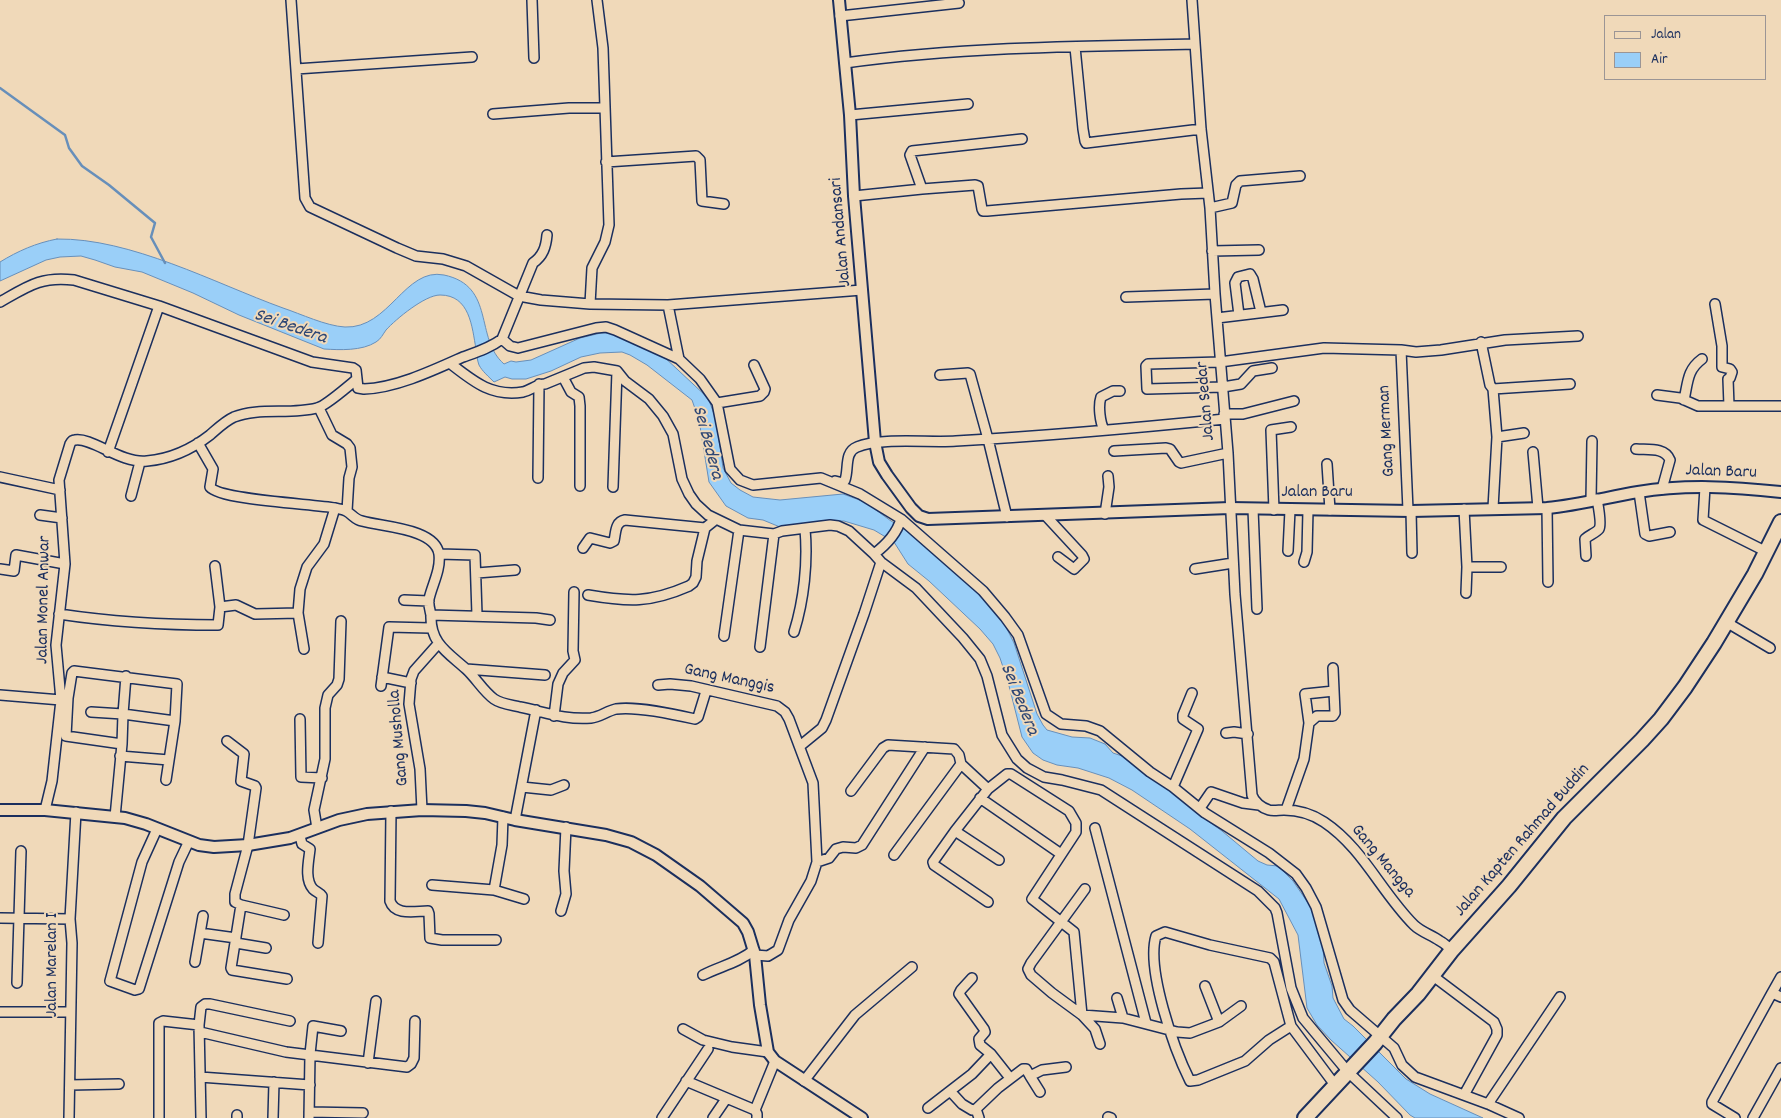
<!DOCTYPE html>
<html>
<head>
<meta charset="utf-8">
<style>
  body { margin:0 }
  #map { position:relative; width:1781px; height:1118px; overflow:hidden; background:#f0d9b9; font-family:Dekko,sans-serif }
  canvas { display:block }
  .legend { position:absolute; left:1604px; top:15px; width:162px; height:65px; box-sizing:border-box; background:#f0d9b9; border:1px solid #9b9595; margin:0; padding:6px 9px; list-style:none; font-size:15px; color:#1b2f5e }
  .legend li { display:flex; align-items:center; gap:10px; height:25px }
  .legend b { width:25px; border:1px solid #9b9595 }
</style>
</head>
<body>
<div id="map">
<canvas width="1781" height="1118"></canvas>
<ul class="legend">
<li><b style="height:6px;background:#f0d9b9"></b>Jalan</li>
<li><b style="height:14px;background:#9acff8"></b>Air</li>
</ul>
</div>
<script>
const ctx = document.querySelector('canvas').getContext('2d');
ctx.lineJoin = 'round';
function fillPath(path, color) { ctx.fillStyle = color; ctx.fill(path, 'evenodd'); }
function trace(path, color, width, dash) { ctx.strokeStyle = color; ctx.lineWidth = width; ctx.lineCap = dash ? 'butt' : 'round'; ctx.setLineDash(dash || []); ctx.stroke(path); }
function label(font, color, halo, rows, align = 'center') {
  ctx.font = font + ' Dekko,sans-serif'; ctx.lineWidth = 4; ctx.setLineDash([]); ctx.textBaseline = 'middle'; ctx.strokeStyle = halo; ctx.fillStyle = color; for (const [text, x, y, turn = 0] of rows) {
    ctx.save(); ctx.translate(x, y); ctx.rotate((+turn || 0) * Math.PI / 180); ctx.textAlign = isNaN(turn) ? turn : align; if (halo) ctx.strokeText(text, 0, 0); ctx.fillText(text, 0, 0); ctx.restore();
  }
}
const water = new Path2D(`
  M57,239C131,238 214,283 283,308C301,314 326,326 345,327C389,329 405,267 444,275C496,286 474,338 504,364L511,361L516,362L531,360L580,338L601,333H611L663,356L708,398L716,419L723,468L731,483L740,490L753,497L780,500L843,494L865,502L891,521L910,532L983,598L1005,625L1014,643L1037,714L1043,725L1047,730L1072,737L1090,738L1105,744L1113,753L1122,756L1132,764L1141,768L1187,800L1194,811L1222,831L1258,861L1267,865L1278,866L1293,881L1319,919L1322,928L1324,963L1332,986L1333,998L1344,1019L1353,1026L1406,1079L1430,1094L1483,1118H1415L1410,1115L1378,1082L1331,1040L1317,1025L1307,1008L1298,935L1279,899L1190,829L1132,790L1109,778L1078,768L1057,765L1043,760L1033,753L1022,737L1008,682L1000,658L993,644L980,629L929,581L908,564L894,542L874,530L844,521H821L780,527L763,520L748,518L726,506L709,482L699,420L692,400L647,365L630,355L622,352L600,353L581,357L551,371L526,379H512L505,377L494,382C489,377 482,371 479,365C477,360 477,354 476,349C472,327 470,295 440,295C425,295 396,319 386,330C383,334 381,339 376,342C362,351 340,350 324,349L239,315L193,293L142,272L115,267L95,260L81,256L60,257L46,260L0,281V262C18,251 36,243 57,239Z`);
const stream = new Path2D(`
  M0,88L65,135L69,148L82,166L109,185L155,223L151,237L165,263`);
const minor = new Path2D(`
  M291,0L305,198L310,207L397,248L416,256L443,259L466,266L519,296L541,300L590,304L592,268L605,242L609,225L603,48L597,0
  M532,0L534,58
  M1192,0L1201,129L1210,208L1215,294L1228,453L1235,594L1252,795C1254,802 1262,808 1269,810C1273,811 1279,810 1284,810C1298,810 1312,814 1324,822C1363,848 1381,892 1414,925C1421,932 1432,935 1440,941C1444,943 1448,947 1452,950
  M840,16L959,3
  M1075,47L1083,129L1085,141L1086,143L1201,129
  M845,63C960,47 1079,46 1195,44
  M296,69L472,57
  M493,114L569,108H604
  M850,115L968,104
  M606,162L696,156L700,160L702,201L724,204
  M922,189L910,155L912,151L1022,139
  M854,196L922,189L975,185L978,186L982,209L983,211H987L1181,194L1208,193
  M1210,208L1232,203L1236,185L1240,181L1300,176
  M1212,251L1259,250
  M1126,297L1215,294
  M0,302C28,286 41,276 74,280L159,306L312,362L353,368L356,370L357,379
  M590,304L668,305L862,290
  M1715,304L1722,346V367L1730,369L1732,372L1730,378L1728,379L1729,406
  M668,305L679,359
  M1239,315L1235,283L1238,277L1250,274L1253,279L1261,312
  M1217,318L1283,310
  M502,339L510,346L518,348L596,328L606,327L615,330L679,359L700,379L717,403L730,469L740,480L753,485L821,478L860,494L901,519L983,591L1005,617L1018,635L1046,714L1061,724L1086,726L1100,731L1150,772L1173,787L1205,813L1269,853L1296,874L1306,888L1316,907L1343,1000L1350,1010L1394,1048L1402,1065L1415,1077L1488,1104L1519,1118
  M1481,342L1490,385L1493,389L1497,437L1493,508
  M1401,350L1408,510
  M451,364C474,382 492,397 523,392C531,390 537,384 545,384L584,368L594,367L617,371L625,381L649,399L663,416L673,434L682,479L689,494L696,504L708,515L739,530L774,534L782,531L830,525L838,526L849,531L874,554L881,562L916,588L963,638L980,659L987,676L1002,735L1017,759L1027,768L1044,777L1062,780L1101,790L1258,891L1275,908L1277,913L1291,988L1303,1018L1348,1072L1397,1118
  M1272,368L1253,371L1241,384L1223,387L1147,389L1146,366L1148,364L1220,362L1324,348L1401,350L1416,352L1441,350L1505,340L1578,336
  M940,375L968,373L970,374L988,439L1007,517
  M563,377L571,392L579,397L580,406V486
  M1493,389L1570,384
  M1657,395L1680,398L1698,406H1781
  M1684,400C1688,382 1687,370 1702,359
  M717,403L760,396L764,392L765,389L754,365
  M319,408L332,435L347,444L350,448L352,467L349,478L347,511
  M1224,414H1243L1294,401
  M1104,430C1100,422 1098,406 1101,397L1113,391H1120
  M1497,437L1524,433
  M198,443L213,469L210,487C220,500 313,504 335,508C338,509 343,509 346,511C352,514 355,520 362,521C382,527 435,528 439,554C441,570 432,585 429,599C428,604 430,610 431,615
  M1636,449C1648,450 1665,447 1670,460L1662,489
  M1114,451L1166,448L1170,449L1179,462L1181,463L1228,453
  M108,452L159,306
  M1533,452L1538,508
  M1327,464L1330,510
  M0,477L60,490
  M538,478L539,384
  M835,481L843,483L845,480C849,469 844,452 857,447C880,437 930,443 956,441C1046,436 1136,428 1225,419
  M613,487L617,371
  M1705,487L1703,520L1765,551
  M1639,492L1645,534L1649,536L1670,532
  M131,496L140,462
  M1591,500L1592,441
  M1547,508L1548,582
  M1253,509L1257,609
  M1464,509L1467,567L1466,593
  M1274,510L1271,430L1291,427
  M1411,511L1412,553
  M1105,514L1109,487L1108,476
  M40,515L62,518
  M1045,515L1082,555L1084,559L1074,569L1058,557
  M583,548L590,538L610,543L614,541C616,532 615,522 625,520L705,528L715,520
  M1288,551L1290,510
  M439,554L475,555L477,615
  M874,554C886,545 897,533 901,519
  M1586,556L1585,539C1589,535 1596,533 1599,529C1602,524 1598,505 1597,499
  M1304,562L1307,552L1308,510
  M1467,567H1501
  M0,569L14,571L16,555L65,564
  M1195,569L1233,563
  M477,573L515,570
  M588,595C629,602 650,603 689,586L693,583L696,577L697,561L705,528
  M404,600L429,601
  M220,607L236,605L255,614L298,613
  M59,614C112,622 165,625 218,625L220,607L215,566
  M550,620L536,618L431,615C430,643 447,652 466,669C476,678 483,691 494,699C501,704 512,705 520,707C545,712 564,720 591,718C600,717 607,711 616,709C637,706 673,714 695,719L698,717L706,691
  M1726,622L1770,648
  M794,632C804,600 808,562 805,529
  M724,636L739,530
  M760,647L774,534
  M304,649L298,613L300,589L307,567L324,544L335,508
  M466,669L545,675
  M382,677L411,683
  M658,685L670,684L691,686L777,706L785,712L789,719L813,783L817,862L811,881L789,920L778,950L768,956L755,955
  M381,686L389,627L430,628
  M0,695L61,700
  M91,712L123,714L175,721
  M554,716L558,684L563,673L575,660L573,651L574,592
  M300,719L301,777L322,778
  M1309,723L1305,694L1334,691
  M1226,733L1234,732L1248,734
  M227,741L244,754L241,781L255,786L256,788L248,845L235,894V902L241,905L231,968L232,970L287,979
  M122,744L66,736L68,698L72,673L74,671L177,684L175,721L166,780
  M800,746L822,728L826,720L864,614L881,562
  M120,756L169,760
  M522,787L551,790L564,785
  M1173,787L1198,729L1183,719V715L1192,693
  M851,791L883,748L888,745L954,749L959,755L961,764L988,789
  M980,798L1061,854
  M1200,808L1211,792L1243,803L1259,805
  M45,810L52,781L61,700L56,645L65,564L59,480L70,444C71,442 72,440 75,440C92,437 121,464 147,461C170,459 192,449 210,435C217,429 225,421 234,417C258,407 291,415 317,408C326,406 348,386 357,379L358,388L364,389C396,388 434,370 463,357C477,352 490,348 502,339L533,263C543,256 546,247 547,235
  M422,810L420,769L409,704L411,679L414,671L438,644
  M1286,810L1304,759L1309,723L1317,716H1333L1335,713L1333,668
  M391,811L390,901C395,916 415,911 428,911L429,914L430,938L442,940H496
  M115,817L122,744L123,714L126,676
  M515,820L536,710
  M317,828L314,810L325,759V708L328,695L337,685L339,679L341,621
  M1095,828L1146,1023
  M157,829L142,862L110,981L135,990L139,989L179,862L189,841
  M955,831L999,860
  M300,836L302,844L310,849C309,860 304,879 313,889C316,892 320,893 322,896L318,943
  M894,855L961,764
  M817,862L829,858L836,849L843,847L856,848L862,845L925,747
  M432,885L494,890L502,845L503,817
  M1085,889L1031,963L1028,969L1031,975L1052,993L1082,1015L1095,1029L1100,1044
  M494,890L524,899
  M988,902L934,865L933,862L955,831L988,789L1007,774H1011L1069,811L1076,823V832L1032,899L1074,932L1082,1015
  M241,905L284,915
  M561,911L566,894L564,871L566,827
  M0,918L70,919
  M200,933L236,938
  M236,943L266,948
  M195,962L203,916
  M703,975C721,966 738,963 754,950
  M1433,976L1494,1022L1497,1029V1035L1464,1095
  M972,978L961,990L959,994L984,1029L985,1032L979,1039L980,1045L991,1054L1010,1078
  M17,983L21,851
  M1205,986L1219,1022
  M1772,993L1781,977
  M1117,998L1123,1018
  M0,1012H70
  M1082,1015L1123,1018L1177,1032L1190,1033L1219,1022L1241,1006
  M1291,1026L1269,1040L1245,1061L1198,1080L1190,1081C1174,1049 1146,969 1156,936L1165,932L1210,945L1270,958L1274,962L1291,1026L1335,1085
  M683,1029L703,1040L732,1047L768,1052
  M200,1032L286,1052L407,1067L411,1064L414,1058L415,1021
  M368,1063L376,1001
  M1030,1076L1040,1092
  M200,1077L310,1085
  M686,1081L755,1110
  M804,1081L855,1015L912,967
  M70,1085L119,1084
  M951,1092L962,1104L972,1110L976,1109
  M1488,1104L1560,997
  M928,1108L972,1074L991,1054
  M309,1112L363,1113
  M237,1115V1118
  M1108,1117L1111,1118
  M69,1118L72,943L70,919L76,812
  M159,1118V1023L163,1021L199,1025
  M201,1118L199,1025L201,1007L205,1004H210L290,1021
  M273,1118L274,1082
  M309,1118L310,1054L313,1026L341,1031
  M662,1118L708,1049
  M713,1118L726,1099
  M757,1118V1114L755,1110L775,1061
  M979,1118L976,1109L998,1088L1023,1069H1026L1030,1076L1042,1070L1066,1067
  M1735,1118L1712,1104V1102L1772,993L1781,997
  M1753,1118L1781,1068`);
const tertiary = new Path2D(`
  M839,0L850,115L854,196L875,442L879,462L887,475L911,508L919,516L928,519L1230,508L1411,511L1547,508C1578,505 1608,497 1638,492C1686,484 1734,487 1781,492
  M0,810H45L125,818L146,824L199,845L214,847L248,845L290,838L339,820L367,814L422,810L466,811L485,813L515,820L606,835L631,842L656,855L700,886L743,923L748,932L755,955L760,1005L768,1052L775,1061L862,1118`);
const primary = new Path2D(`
  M1305,1118L1375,1043L1394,1019L1418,994L1452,950L1509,886L1564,818L1642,740L1661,719L1685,687L1714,643L1755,574L1781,522`);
const streetNames = [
  ["Jalan Andansari",842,232,-95],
  ["Jalan Sedar",1207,401,-95],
  ["Gang Merman",1388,431,-93],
  ["Jalan Baru",1721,473,2],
  ["Jalan Baru",1317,494],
  ["Jalan Monel Anwar",45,600,-89],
  ["Gang Manggis",729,680,12],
  ["Gang Musholla",400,738,-95],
  ["Jalan Kapten Rahmad Buddin",1523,841,-49],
  ["Gang Mangga",1382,862,50],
  ["Jalan Marelan I",54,965,-90]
];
const waterNames = [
  ["Sei Bedera",290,328,19],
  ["Sei Bedera",706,443,75],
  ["Sei Bedera",1018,700,68]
];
fillPath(water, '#9acff8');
trace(water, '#678fba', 1);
trace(stream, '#678fba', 2.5);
trace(minor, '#1b2f5e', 12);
trace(tertiary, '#1b2f5e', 14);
trace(primary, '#1b2f5e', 18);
trace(minor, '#f0d9b9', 9);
trace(tertiary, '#f0d9b9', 10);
trace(primary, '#f0d9b9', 14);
label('18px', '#1b2f5e', '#f0d9b9', streetNames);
label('italic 19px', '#2e4775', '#f0d9b9', waterNames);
</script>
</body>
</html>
